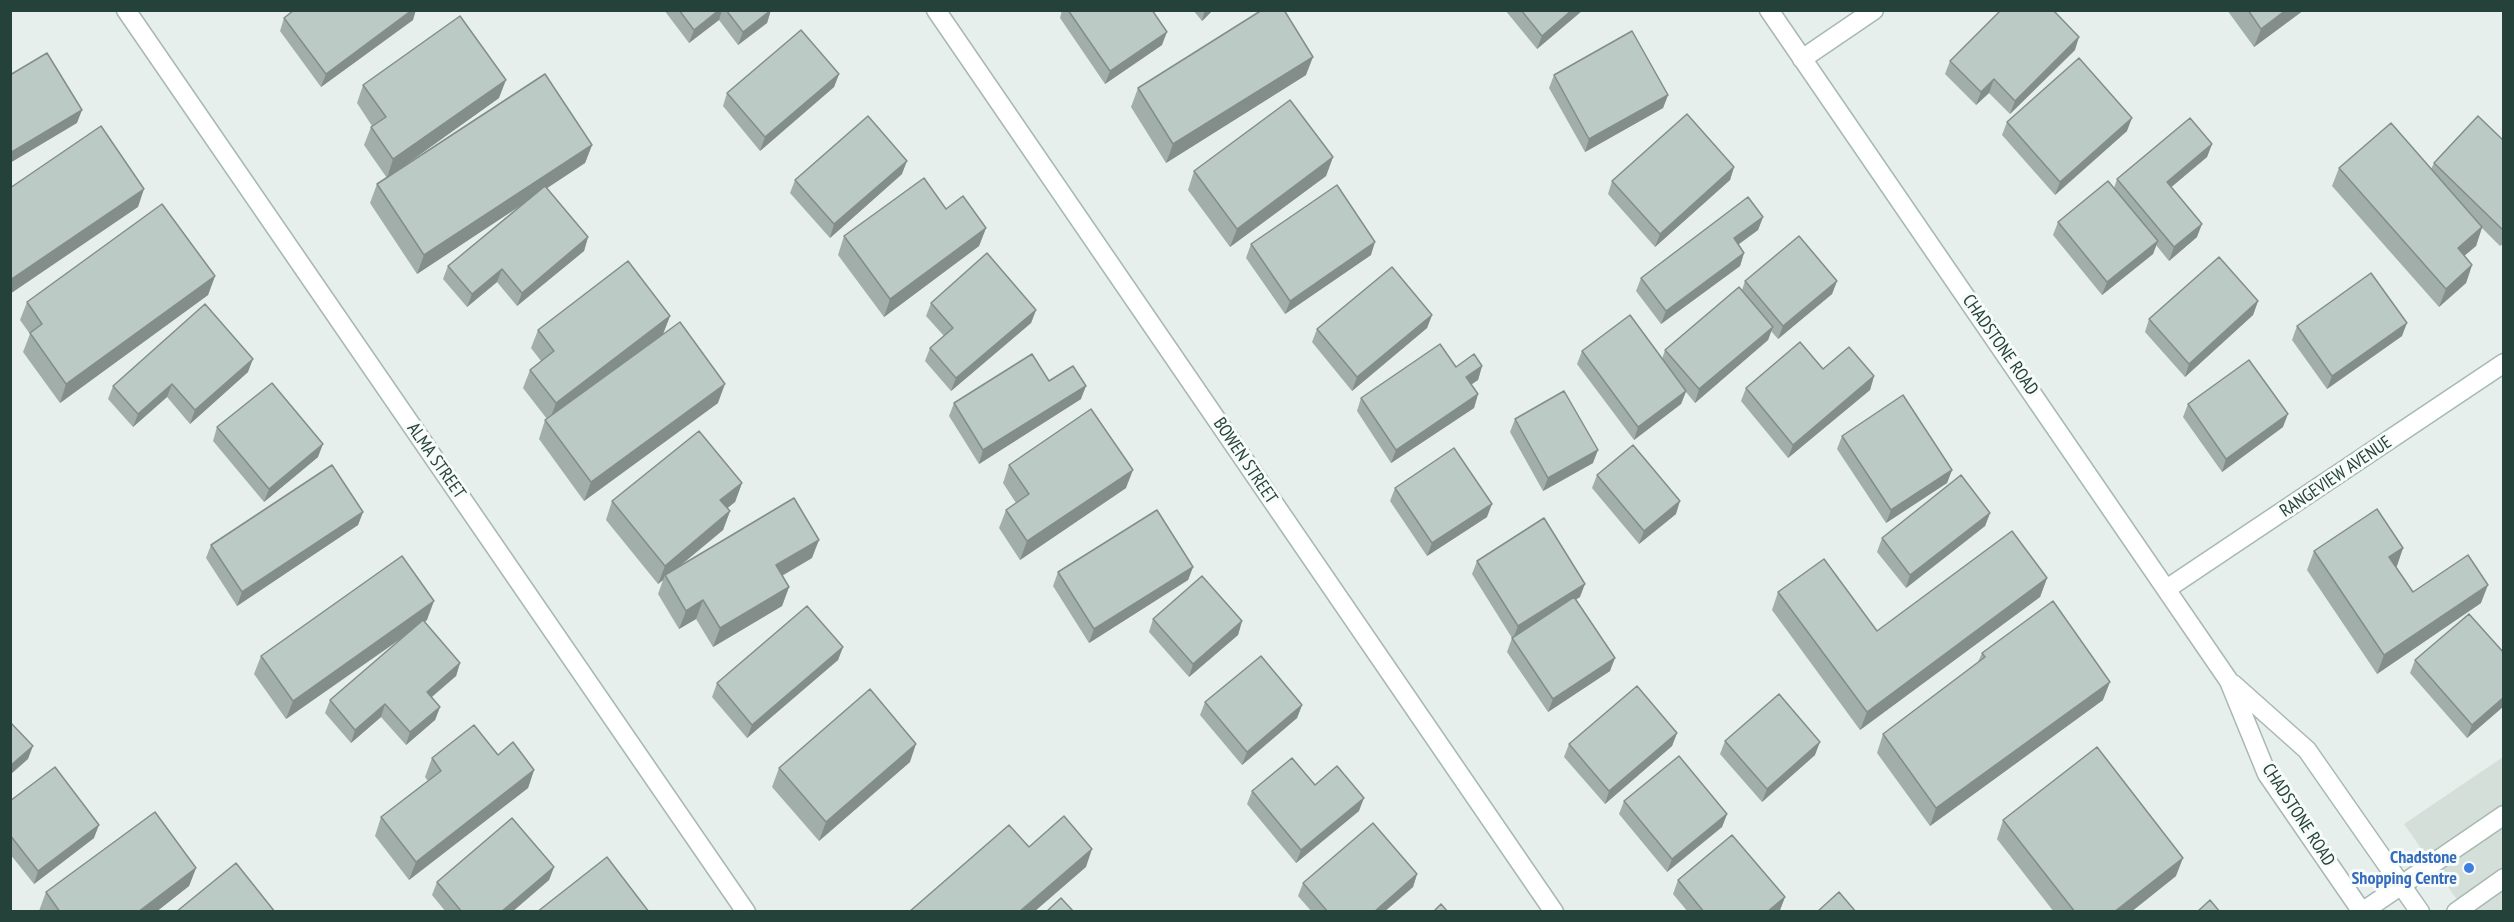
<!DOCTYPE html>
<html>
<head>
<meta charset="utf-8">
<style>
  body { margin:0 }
  #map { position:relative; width:2514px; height:922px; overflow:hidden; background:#e6efeb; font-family:"PT Sans Narrow",sans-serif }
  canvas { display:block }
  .frame { position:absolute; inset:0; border:12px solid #24423a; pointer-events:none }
</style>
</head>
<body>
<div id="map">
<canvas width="2514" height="922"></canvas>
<div class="frame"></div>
</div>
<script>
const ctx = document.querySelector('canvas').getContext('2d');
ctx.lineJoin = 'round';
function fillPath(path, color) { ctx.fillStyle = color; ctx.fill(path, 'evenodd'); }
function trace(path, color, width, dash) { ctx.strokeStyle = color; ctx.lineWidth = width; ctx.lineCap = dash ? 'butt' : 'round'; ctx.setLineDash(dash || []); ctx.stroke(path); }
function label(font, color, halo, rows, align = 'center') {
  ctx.font = font + ' "PT Sans Narrow",sans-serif'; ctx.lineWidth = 6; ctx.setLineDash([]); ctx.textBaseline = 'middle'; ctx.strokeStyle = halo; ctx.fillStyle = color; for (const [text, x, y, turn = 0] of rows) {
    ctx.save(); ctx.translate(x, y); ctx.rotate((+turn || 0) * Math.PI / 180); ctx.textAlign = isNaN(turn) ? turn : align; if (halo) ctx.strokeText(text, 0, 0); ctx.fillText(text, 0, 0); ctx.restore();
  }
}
const built = new Path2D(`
  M2503,757V911H2465L2404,824Z`);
const minor = new Path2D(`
  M126,10L746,912
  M936,10L1554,912
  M1769,10L2229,681L2267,774L2362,912
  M1802,59L1874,10
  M2168,588L2504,363
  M2233,684L2307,750L2420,912
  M2362,912L2504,815
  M2456,912L2504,878`);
const wall = new Path2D(`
  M664,10H771L767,23L738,45L719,20L689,43Z
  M1062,10H1152L1162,45L1105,84L1060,18Z
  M1193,10H1213L1202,21Z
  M1505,10H1583L1537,49Z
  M2227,10H2304L2254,47Z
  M284,18L413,20L321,87L280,31Z
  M2075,50L2010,114L1989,93L1976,105L1945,74L1950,61Z
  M839,74L834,87L760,151L723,106L727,93Z
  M1306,75L1166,163L1131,107L1138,88Z
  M1554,75L1668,95L1663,108L1585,152L1549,88Z
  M363,85L499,98L387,178L364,145L371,127L372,126L357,103Z
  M2007,122L2127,131L2055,195L2002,135Z
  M2504,141V243L2500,246L2482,228L2476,246L2464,256L2472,265L2466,283L2439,307L2332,186L2339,168L2431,169L2434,163Z
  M2212,144L2207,157L2171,187L2197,237L2169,261L2156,245L2153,254L2102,295L2053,235L2058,222L2114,188L2117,179Z
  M592,145L585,163L547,188L588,237L584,251L517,306L497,282L467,307L443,279L448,266L518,207L417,274L370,203L377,184Z
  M1333,157L1326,176L1230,247L1188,190L1194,171Z
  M1734,167L1730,180L1655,247L1608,194L1612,181Z
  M902,174L830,238L790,193L795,180Z
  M946,209L986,228L979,246L884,317L838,255L844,236Z
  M1763,217L1758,230L1738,245L1744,253L1740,266L1661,324L1636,291L1641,278Z
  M1251,244L1371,255L1285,314L1246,258Z
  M215,276L208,295L60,403L23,352L30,334L20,320L27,302Z
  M1745,281H1837L1832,294L1778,339L1771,331L1768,340L1695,403L1686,392L1681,404L1634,440L1577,364L1582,351L1662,359L1665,350L1742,290Z
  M2258,301L2253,315L2185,377L2145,332L2149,319Z
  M931,303L1036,310L1031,323L951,391L925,361L930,348L944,336L926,316Z
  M1432,315L1427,328L1352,391L1312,342L1317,329Z
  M670,316L663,334L718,403L584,501L539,439L545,420L547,419L523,388L530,370L541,361L531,348L538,330Z
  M2297,326L2402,336L2327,389L2292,340Z
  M1482,366L1478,380L1471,384L1478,394L1474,408L1391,463L1357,411L1361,398L1456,367Z
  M1823,369L1874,376L1870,390L1788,458L1741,401L1746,388Z
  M248,372L190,424L167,397L133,427L108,399L113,386Z
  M1049,381L1081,399L979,464L949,416L954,403Z
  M2188,404L2283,427L2222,472L2183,417Z
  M1515,419L1593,463L1543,491L1510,432Z
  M217,427L318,457L264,502L213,441Z
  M1842,436L1952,470L1947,483L1886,523L1837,449Z
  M1009,465L1126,488L1020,560L999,528L1006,510L1016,503L1003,483Z
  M1597,475L1676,514L1639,544L1592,488Z
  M742,483L735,502L727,508L730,511L723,530L679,567L812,558L782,576L789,587L782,606L713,647L696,619L679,629L658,594L663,580L658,584L606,520L612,501Z
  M1395,488L1487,517L1427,556L1390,501Z
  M363,512L358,525L237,606L206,558L211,545Z
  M1990,513L1985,526L1906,588L1877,552L1882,538Z
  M2403,548L2396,567L2413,592L2481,603L2377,674L2307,570L2314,551Z
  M1477,561L1580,597L1576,599L1610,671L1548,712L1507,652L1512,638L1472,574Z
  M1193,567L1188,580L1089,643L1053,586L1058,572Z
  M2047,578L2040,597L1860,730L1772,610L1778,592L1877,631Z
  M1153,619L1242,621L1238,635L1189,677L1149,632Z
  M427,620L425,622L460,663L456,676L432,697L440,707L435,720L406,745L381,717L351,743L325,713L330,700L405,636L286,719L254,674L261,656Z
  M843,647L838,660L747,738L712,697L717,683Z
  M1982,653L2103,700L1930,826L1877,753L1883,734L1978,662Z
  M2504,653V706L2467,738L2410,673L2415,660Z
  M1205,702L1302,705L1297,718L1242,765L1200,715Z
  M1677,733L1672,746L1605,804L1564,757L1569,744Z
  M1725,741L1815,755L1762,802L1720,754Z
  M498,755L534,770L528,788L409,880L375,836L381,817L428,781L425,777L432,758Z
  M910,762L819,841L772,787L779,768Z
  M1315,785L1359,811L1296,863L1247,804L1252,791Z
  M10,801L94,838L34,884L10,854Z
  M1624,801L1727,814L1722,827L1667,872L1619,814Z
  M2003,820L2176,876L2131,912H2054L1997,839Z
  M554,867L549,880L512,912H446L432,895L437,882Z
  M196,868L189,886L156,912L39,911L46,892Z
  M1417,874L1413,887L1384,912H1312L1298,896L1303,883Z
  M1678,880L1785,897L1780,910L1778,912H1688L1673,894Z`);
const shadedWall = new Path2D(`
  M412,10H416L413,20L321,87L326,74Z
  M719,10H722L719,20L689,43L694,30Z
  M771,10L767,23L738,45L743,32Z
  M1205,10H1213L1202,21Z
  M1572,10H1583L1537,49L1542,36Z
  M2286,10H2304L2254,47L2261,29Z
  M1167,32L1162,45L1105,84L1110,71Z
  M2079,37L2075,50L2010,114L2015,101Z
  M1313,57L1306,75L1166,163L1173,144Z
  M839,74L834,87L760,151L765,137Z
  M1994,79L1989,93L1976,105L1981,92Z
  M506,80L499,98L387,178L393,159Z
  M1668,95L1663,108L1585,152L1589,139Z
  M82,110L77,123L10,163V153Z
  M2132,118L2127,131L2055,195L2060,182Z
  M2212,144L2207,157L2162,195L2167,182Z
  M592,145L585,163L417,274L424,255Z
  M1333,157L1326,176L1230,247L1237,229Z
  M907,161L902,174L830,238L834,224Z
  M1734,167L1730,180L1655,247L1660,234Z
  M144,189L138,207L10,294V280Z
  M1763,217L1758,230L1729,251L1734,238Z
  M2202,224L2197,237L2169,261L2174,247Z
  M2482,227L2476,246L2451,267L2458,248Z
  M986,228L979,246L884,317L890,299Z
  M588,237L584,251L517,306L522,293Z
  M2158,241L2153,254L2102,295L2107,282Z
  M1375,242L1371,255L1285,314L1290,301Z
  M1744,253L1740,266L1661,324L1666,311Z
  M2472,265L2466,283L2439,307L2446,289Z
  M502,269L497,282L467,307L472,294Z
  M215,276L208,295L60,403L66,384Z
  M1837,281L1832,294L1778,339L1783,326Z
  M2258,301L2253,315L2185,377L2189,364Z
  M1036,310L1031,323L951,391L956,378Z
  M1432,315L1427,328L1352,391L1357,377Z
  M670,316L663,334L549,422L556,403Z
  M2407,323L2402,336L2327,389L2332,376Z
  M1773,327L1768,340L1695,403L1699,389Z
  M253,359L248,372L190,424L195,410Z
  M1482,366L1478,380L1462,391L1466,377Z
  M1874,376L1870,390L1788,458L1793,445Z
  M172,384L167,397L133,427L138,414Z
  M725,384L718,403L584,501L591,482Z
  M1086,386L1081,399L979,464L983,450Z
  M1686,391L1681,404L1634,440L1638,427Z
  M1478,394L1474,408L1391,463L1396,450Z
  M2288,414L2283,427L2222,472L2226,459Z
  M323,444L318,457L264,502L269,489Z
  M1598,450L1593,463L1543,491L1548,478Z
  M1133,470L1126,488L1020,560L1027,541Z
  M1952,470L1947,483L1886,523L1891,510Z
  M742,483L735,502L714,519L720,500Z
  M1680,501L1676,514L1639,544L1644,531Z
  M1492,504L1487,517L1427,556L1432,543Z
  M730,511L723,530L666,577L665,575L663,580L658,584L665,566Z
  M363,512L358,525L237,606L242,592Z
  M1990,513L1985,526L1906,588L1910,575Z
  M819,540L812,558L769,583L776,565Z
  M2403,548L2397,566L2382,576L2389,557Z
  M1193,567L1188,580L1089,643L1094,629Z
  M2047,578L2040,597L1860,730L1867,712Z
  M1585,584L1580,597L1513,639L1518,626Z
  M2488,585L2481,603L2377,674L2384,655Z
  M789,587L782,606L713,647L720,628Z
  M703,600L696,619L679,629L686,611Z
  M434,601L427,620L286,719L293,701Z
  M1242,621L1238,635L1189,677L1193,664Z
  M843,647L838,660L747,738L752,725Z
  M1615,658L1610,671L1548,712L1553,699Z
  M460,663L456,676L422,705L427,692Z
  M2110,682L2103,700L1930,826L1936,808Z
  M2504,697V706L2467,738L2472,725Z
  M385,704L381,717L351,743L355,730Z
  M1302,705L1297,718L1242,765L1247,752Z
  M440,707L435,720L406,745L410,732Z
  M1677,733L1672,746L1605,804L1609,791Z
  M1820,742L1815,755L1762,802L1767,789Z
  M916,744L910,762L819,841L826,822Z
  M33,746L28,759L10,775V766Z
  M534,770L528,788L409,880L416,862Z
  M1364,798L1359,811L1296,863L1301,850Z
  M1727,814L1722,827L1667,872L1672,859Z
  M99,825L94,838L34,884L38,871Z
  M1092,849L1086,867L1034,912H1019Z
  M2183,858L2176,876L2131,912H2114Z
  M554,867L549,880L512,912H501Z
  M196,868L189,886L156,912H138Z
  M1417,874L1413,887L1384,912H1374Z
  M1785,897L1780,910L1778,912H1767Z`);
const building = new Path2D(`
  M294,10H412L326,74L284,18Z
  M679,10H719L694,30Z
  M726,10H771L743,32Z
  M1068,10H1152L1167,32L1110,71Z
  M1262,10H1284L1313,57L1173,144L1138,88Z
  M1521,10H1572L1542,36Z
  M2001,10H2053L2079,37L2015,101L1994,79L1981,92L1950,61Z
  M2248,10H2286L2261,29Z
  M460,16L506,80L393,159L371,127L386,117L363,85Z
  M801,30L839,74L765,137L727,93Z
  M1632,31L1668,95L1589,139L1554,75Z
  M47,53L82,110L10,153V75Z
  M2079,58L2132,118L2060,182L2007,122Z
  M545,74L592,145L424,255L377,184Z
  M1290,100L1333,157L1237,229L1194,171Z
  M1687,114L1734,167L1660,234L1612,181Z
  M868,116L907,161L834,224L795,180Z
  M2478,116L2504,141V231L2434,163Z
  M2190,118L2212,144L2167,182L2202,224L2174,247L2117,179Z
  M2391,123L2482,227L2458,248L2472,265L2446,289L2339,168Z
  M101,126L144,189L10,280V188Z
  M924,178L946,209L963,196L986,228L890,299L844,236Z
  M2108,181L2158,241L2107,282L2058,222Z
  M1337,185L1375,242L1290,301L1251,244Z
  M545,186L588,237L522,293L502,269L472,294L448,266Z
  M1748,197L1763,217L1734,238L1744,253L1666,311L1641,278Z
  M162,204L215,276L66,384L30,333L42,324L27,302Z
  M1799,236L1837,281L1783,326L1745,281Z
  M987,253L1036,310L956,378L930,348L953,328L931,303Z
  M2219,257L2258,301L2189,364L2149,319Z
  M628,261L670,316L556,403L530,370L554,351L538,330Z
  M1392,267L1432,315L1357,377L1317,329Z
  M2371,273L2407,323L2332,376L2297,326Z
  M1739,287L1773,327L1699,389L1665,350Z
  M205,304L253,359L195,410L172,384L138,414L113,386Z
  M1630,315L1686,391L1638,427L1582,351Z
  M680,322L725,384L591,482L545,420Z
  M1800,342L1823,369L1849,347L1874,376L1793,445L1746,388Z
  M1440,344L1456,367L1474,354L1482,366L1466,377L1478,394L1396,450L1361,398Z
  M1032,354L1049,381L1073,366L1086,386L983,450L954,403Z
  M2249,360L2288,414L2226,459L2188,404Z
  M272,383L323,444L269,489L217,427Z
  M1564,391L1598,450L1548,478L1515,419Z
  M1903,395L1952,470L1891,510L1842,436Z
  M1091,409L1133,470L1027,541L1006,510L1029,494L1009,465Z
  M699,431L742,483L720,500L730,511L665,566L612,501Z
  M1633,445L1680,501L1644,531L1597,475Z
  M1454,448L1492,504L1432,543L1395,488Z
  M332,465L363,512L242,592L211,545Z
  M1961,475L1990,513L1910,575L1882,538Z
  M794,498L819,540L776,565L789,587L720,628L703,600L686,611L665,575Z
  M2377,509L2403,548L2389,557L2413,592L2468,555L2488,585L2384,655L2314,551Z
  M1157,510L1193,567L1094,629L1058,572Z
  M1544,518L1585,584L1518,626L1477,561Z
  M2012,531L2047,578L1867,712L1778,592L1824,559L1877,631Z
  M402,556L434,601L293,701L261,656Z
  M1202,576L1242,621L1193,664L1153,619Z
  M1574,597L1615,658L1553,699L1512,638Z
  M2053,601L2110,682L1936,808L1883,734L1985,657L1982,653Z
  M807,606L843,647L752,725L717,683Z
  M2469,614L2504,653V697L2472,725L2415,660Z
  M423,620L460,663L427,692L440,707L410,732L385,704L355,730L330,700Z
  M1261,656L1302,705L1247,752L1205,702Z
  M1637,686L1677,733L1609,791L1569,744Z
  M870,689L916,744L826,822L779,768Z
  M1779,694L1820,742L1767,789L1725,741Z
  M10,722L33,746L10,766Z
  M474,725L498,755L513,742L534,770L416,862L381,817L441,771L432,758Z
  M2097,747L2183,858L2114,912H2075L2003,820Z
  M1679,756L1727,814L1672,859L1624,801Z
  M1292,758L1315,785L1337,766L1364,798L1301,850L1252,791Z
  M55,767L99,825L38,871L10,835V801Z
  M155,812L196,868L138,912H60L46,892Z
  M1064,816L1092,849L1019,912H909L1009,825L1029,847Z
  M512,818L554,867L501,912H462L437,882Z
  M1373,823L1417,874L1374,912H1328L1303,883Z
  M1732,835L1785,897L1767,912H1704L1678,880Z
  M607,857L649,912H537Z
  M236,863L275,912H176Z
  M1839,892L1856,912H1817Z
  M1061,898L1074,912H1046Z
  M2210,900L2220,912H2197Z
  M1441,904L1448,912H1433Z`);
const markers = [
  [2469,868,6,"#3f7fe0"]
];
const streetNames = [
  ["CHADSTONE ROAD",2000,345,55],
  ["ALMA STREET",436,461,55],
  ["BOWEN STREET",1245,461,56],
  ["RANGEVIEW AVENUE",2336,477,-34],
  ["CHADSTONE ROAD",2298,815,57]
];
const shopNames = [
  ["Chadstone",2457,858],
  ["Shopping Centre",2457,879]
];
fillPath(built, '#d4dfda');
trace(minor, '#a8b8b2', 21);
trace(minor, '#fff', 18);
fillPath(wall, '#a1aea9');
fillPath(shadedWall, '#838d89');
fillPath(building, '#bbcac4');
trace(building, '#838d89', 1.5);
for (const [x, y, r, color] of markers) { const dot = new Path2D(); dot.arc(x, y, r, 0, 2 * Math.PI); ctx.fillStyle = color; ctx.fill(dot); trace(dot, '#f7fbf9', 2); }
label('18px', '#24423a', '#f7fbf9', streetNames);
label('bold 18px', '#366cbe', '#f7fbf9', shopNames, 'right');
</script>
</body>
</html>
